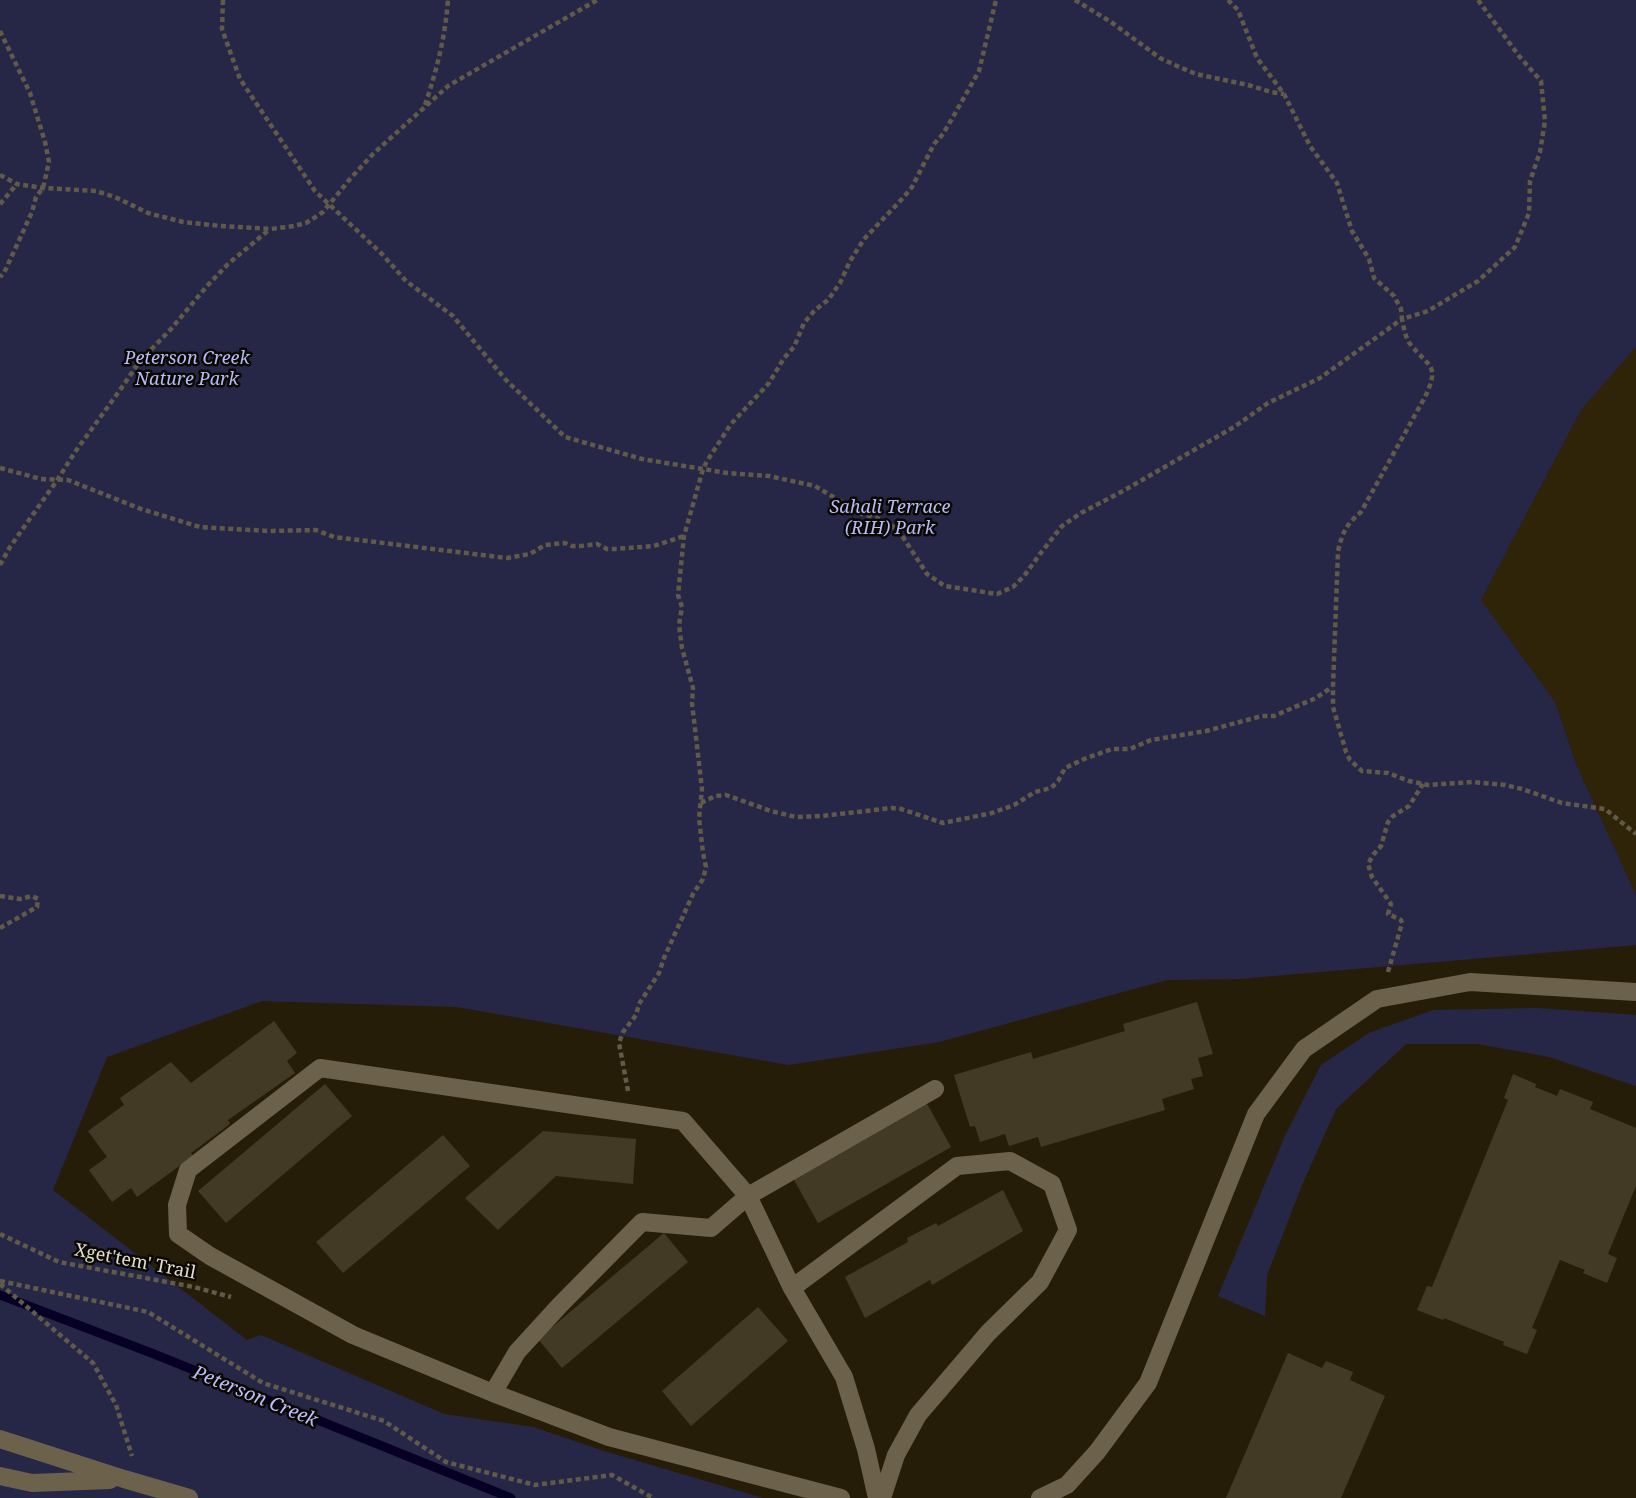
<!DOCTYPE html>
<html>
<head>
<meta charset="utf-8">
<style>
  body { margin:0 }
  canvas { display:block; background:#261d09 }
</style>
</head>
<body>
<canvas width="1636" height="1498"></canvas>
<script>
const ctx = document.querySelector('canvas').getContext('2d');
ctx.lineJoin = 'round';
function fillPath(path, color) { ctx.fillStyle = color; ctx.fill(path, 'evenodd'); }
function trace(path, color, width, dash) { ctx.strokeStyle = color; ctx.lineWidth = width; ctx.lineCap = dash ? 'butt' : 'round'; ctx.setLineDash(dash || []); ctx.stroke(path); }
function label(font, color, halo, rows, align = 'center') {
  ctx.font = font + ' "Noto Serif",serif'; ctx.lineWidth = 5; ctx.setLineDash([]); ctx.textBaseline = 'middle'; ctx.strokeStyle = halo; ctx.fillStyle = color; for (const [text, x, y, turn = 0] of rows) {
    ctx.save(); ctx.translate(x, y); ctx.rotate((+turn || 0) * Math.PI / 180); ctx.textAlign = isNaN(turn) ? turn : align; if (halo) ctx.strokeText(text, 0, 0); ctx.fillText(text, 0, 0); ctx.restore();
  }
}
const built = new Path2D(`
  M1636,347V895L1576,764L1555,702L1481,600L1581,410Z`);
const green = new Path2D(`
  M0,0H1636V347L1581,410L1481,600L1555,702L1576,764L1636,895V945L1238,979L1167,980L939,1042L789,1065L457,1007L262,1001L107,1057L53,1190L247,1340L261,1335L444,1414L533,1427L604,1451L763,1498H0Z
  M1537,1008L1636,1015V1086L1549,1057L1478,1044H1406L1336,1109L1302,1185L1267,1275L1265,1316L1218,1296L1285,1136L1321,1065L1369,1033L1433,1010Z`);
const stream = new Path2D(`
  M0,1295L154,1354L511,1498`);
const building = new Path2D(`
  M1197,1002L1213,1054L1198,1058L1203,1076L1191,1079L1194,1089L1162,1099L1165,1110L1041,1147L1038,1137L1009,1146L1005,1134L980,1142L975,1126L970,1127L954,1075L1031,1052L1033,1059L1125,1031L1123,1024Z
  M274,1021L297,1053L287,1061L295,1073L228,1120L230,1124L191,1153L193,1156L137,1197L131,1188L112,1202L89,1170L107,1157L88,1131L124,1105L120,1098L171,1062L191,1083Z
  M1513,1074L1536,1084L1535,1087L1557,1096L1560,1089L1593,1102L1590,1109L1636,1128V1186L1608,1254L1617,1258L1607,1283L1583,1273L1585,1270L1560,1260L1532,1328L1537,1330L1527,1354L1503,1345L1504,1342L1444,1318L1443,1320L1417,1310L1427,1286L1432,1287L1508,1100L1504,1098Z
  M325,1084L352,1116L226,1223L198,1191Z
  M926,1102L951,1147L818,1223L793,1178Z
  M543,1131L636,1139L633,1184L556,1176L498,1230L465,1198Z
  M443,1135L470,1166L343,1273L316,1242Z
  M1003,1190L1023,1231L932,1285L930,1280L865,1318L845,1277L908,1242L907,1238L936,1223L938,1226Z
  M664,1233L688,1262L562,1368L538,1339Z
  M758,1307L788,1341L691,1426L662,1391Z
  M1288,1353L1322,1368L1326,1361L1353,1372L1350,1380L1385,1396L1341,1498H1226Z`);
const path = new Path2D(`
  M223,0L222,29L240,79L315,191L382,254L406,281L453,316L505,379L565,437L642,459L727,473L769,476L815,486L862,514L883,520L899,531L927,574L945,586L997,594L1013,587L1024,576L1040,554L1062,526L1081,513L1123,491L1234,427L1268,403L1320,378L1402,319C1404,328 1405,338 1411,345C1430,368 1440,365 1425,397L1361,512C1346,525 1343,531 1338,551L1333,687V707L1346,752L1350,760L1362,771L1388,773L1409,781L1428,785L1473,782L1505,785L1522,789L1562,803L1605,809L1636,834
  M1075,0L1111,22L1160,58L1177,66L1196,74L1248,85L1271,92L1284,94
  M1228,0L1238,10L1257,58L1284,94L1310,146L1337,183L1352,231L1369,259L1374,278L1394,296L1401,309L1402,319L1428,311L1478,281L1515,247L1529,213L1530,181L1540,152L1545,121L1541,81L1519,56L1478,0
  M0,31L30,93L45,142L49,162L43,188L36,197L32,212L4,273L0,277
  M425,105C437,69 445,38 448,0
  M0,175L17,184L43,188L96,191L115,197L148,213L183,222L221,226L271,229L294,226L306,223L323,212L350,179L373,154L448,86L597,0
  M0,204L17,184
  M0,468L41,479L68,480L141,509L200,527L269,531L316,530L334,537L507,558L530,554L545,545L565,543L572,546H581L597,544L607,549H615L654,546L684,536
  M0,565L10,547L58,479L75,452L120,390L140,361L171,329L207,286L228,264L270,229
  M701,803L715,796L726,795L771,811L796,817L822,816L892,808L901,809L943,823L992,813L1014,805L1035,792L1051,788L1058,781L1065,768L1084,759L1112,749H1130L1151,740L1206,731L1262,716H1274L1316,698L1332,687
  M0,896L20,899L32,896L38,899L37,907L0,928
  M1388,972L1402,923L1401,920L1388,914L1391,904L1372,877L1368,864L1373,855L1381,846L1388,822L1393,816L1409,806L1423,784
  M628,1091L619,1043L623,1032L636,1015L639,1004L659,973L664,958L693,894L703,879L706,867L703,853L699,818L702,789L692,703L693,688L682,648L679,625L682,607L678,595L684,536L703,469L707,461L731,424L769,383L784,358L794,347L804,323L815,310L828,300L840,283L850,261L864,239L903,198L912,187L934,144L943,134L953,117L979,71L996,0
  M0,1234L59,1262L194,1287L231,1297
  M0,1281L148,1312L263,1383L384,1421L446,1462L535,1485L612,1475L653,1498
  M0,1284L93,1363L116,1405L132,1456`);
const lane = new Path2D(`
  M792,1288L957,1166L1010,1161L1052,1184L1068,1230L1040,1282L988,1333L918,1415L896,1455L882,1498
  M493,1393L517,1352L560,1305L642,1222L711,1228L748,1196L935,1089
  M0,1439L124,1479L189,1498
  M0,1476L32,1483L110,1480
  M841,1498L609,1437L493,1393L353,1335L210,1256L178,1234L177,1205L188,1170L320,1068L683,1121L748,1196L792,1288L844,1377L866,1449L877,1498
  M1040,1498L1067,1485L1097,1452L1148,1383L1256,1114L1304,1049L1377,999L1470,982L1636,992`);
const parkNames = [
  ["Peterson Creek",187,359],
  ["Nature Park",187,380],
  ["Sahali Terrace",890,508],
  ["(RIH) Park",890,529]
];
const streetNames = [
  ["Xget'tem' Trail",135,1262,11]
];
const waterNames = [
  ["Peterson Creek",255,1397,22]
];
fillPath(built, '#2f2407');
fillPath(green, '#262747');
trace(stream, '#060025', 9);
fillPath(building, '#433a25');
trace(path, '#625a48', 4.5, [5, 3.5]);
trace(lane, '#6c624c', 18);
label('italic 18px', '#b6bbf9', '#0b0802', parkNames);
label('18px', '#e2dcd0', '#0b0802', streetNames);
label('italic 19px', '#babffd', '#0b0802', waterNames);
</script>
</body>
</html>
